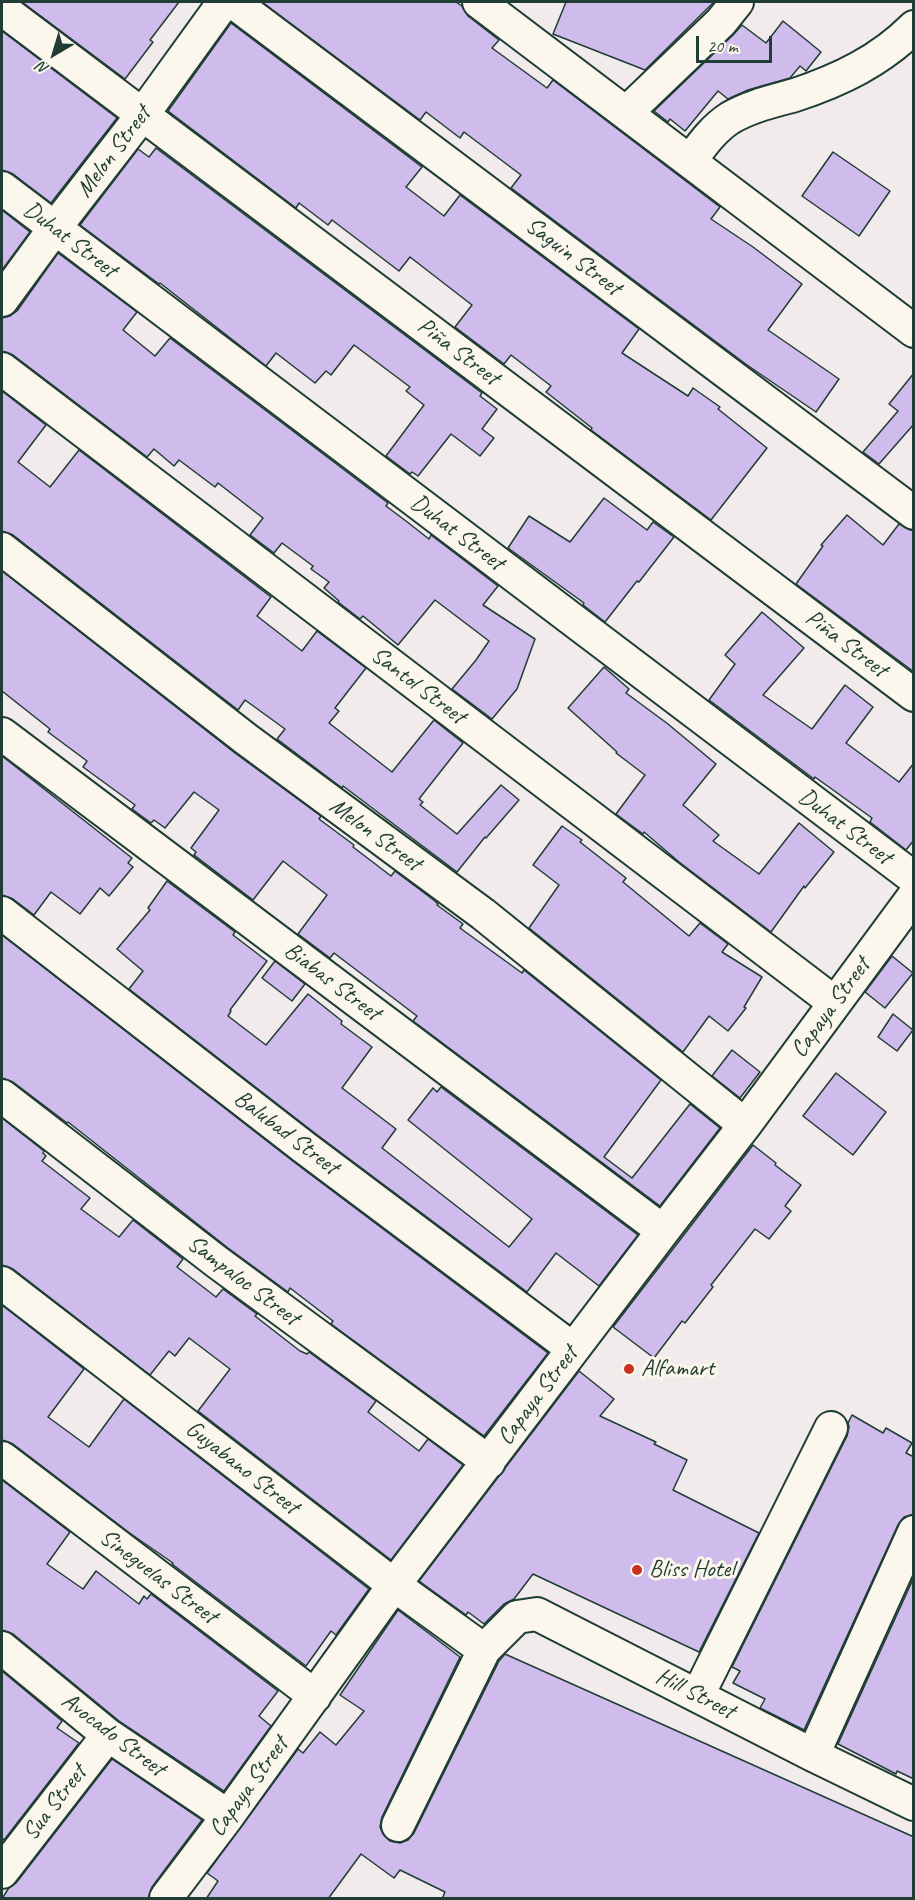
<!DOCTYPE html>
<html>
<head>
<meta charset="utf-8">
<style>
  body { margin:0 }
  #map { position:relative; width:915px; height:1900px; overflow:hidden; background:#f2ebec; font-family:Caveat,sans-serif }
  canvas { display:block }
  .frame { position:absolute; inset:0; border:3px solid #1f3d34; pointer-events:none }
  .north { position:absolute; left:24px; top:24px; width:60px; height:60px; -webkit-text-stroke:4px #fbf7ec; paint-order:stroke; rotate:218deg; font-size:16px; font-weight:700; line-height:24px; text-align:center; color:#1f3d34 }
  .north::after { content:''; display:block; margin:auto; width:21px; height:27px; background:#1f3d34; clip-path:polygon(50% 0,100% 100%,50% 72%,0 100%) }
  .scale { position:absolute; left:696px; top:36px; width:76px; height:27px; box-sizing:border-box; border:3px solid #1f3d34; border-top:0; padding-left:8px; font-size:18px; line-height:21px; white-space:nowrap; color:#1f3d34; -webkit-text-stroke:4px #fbf7ec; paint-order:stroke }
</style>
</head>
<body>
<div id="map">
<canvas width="915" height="1900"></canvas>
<div class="frame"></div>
<div class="north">N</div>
<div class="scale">20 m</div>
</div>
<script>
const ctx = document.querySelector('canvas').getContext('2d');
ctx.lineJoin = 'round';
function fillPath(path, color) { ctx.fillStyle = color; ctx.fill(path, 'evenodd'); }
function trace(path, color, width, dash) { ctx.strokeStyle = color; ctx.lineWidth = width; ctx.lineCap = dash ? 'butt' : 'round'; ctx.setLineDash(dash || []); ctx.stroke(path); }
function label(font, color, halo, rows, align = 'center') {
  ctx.font = font + ' Caveat,sans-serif'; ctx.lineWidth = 6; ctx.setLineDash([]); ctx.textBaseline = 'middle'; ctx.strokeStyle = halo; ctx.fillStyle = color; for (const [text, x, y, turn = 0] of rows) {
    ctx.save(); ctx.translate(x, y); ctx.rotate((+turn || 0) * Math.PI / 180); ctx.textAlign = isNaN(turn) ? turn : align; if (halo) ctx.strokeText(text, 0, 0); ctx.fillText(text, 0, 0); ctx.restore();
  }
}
const building = new Path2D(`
  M22,2H179L150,40L153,42L125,79Z
  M262,2H456L462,6L468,16L499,40L492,48L547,88L553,80L720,207L711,219L753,247L802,284L768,330L839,379L816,412L747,365L511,188L521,175L464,132L460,138L426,112L420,120Z
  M566,2H714L645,70L553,34Z
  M783,21L821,52L806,71L800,66L790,78L748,90L728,99L718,91L685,131L670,119L668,122L654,111L733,35L742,25L766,43Z
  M231,23L422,167L406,187L444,216L460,195L639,329L622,353L688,396L693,388L720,407L718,409L767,448L711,520L591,430L592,428L546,392L551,386L511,355L504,364L455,327L472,305L410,257L399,271L332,220L328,225L299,203L296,208L168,111Z
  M2,31L117,118L51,203L13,174L2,170Z
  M156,148L482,393L480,396L497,409L482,429L494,438L480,456L451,434L418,476L412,472L410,474L386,456L424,405L406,391L410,387L354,345L331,375L326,371L315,383L276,353L266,366L160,283L159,284L80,225L138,149L149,157Z
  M833,152L890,191L859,236L802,196Z
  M2,210L30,232L2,270Z
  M58,253L137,312L123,330L155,356L170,338L388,503L386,506L406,521L429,539L431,535L498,586L483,605L535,639L517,689L492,719L452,689L476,660L489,641L435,600L398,645L363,616L360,619L338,602L339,601L324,588L329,582L311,569L313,566L282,543L274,553L250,535L263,518L218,483L215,487L179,460L174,466L154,449L147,457L13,355L2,351V318L10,316L17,311Z
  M914,373V424L879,464L863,452L898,411L889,404Z
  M2,391L46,425L18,462L50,487L79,450L271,597L257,616L302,651L317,631L366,668L335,708L339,711L329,723L392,772L434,720L463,743L419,799L423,802L420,805L457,834L501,785L519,800L486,838L485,837L457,872L343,786L342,788L277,739L285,729L245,700L238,710L13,535L2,531Z
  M604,498L647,530L653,522L674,537L639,582L637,581L605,622L583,605L584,603L508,548L529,516L570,542Z
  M847,515L883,545L899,524L914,531V672L796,584L823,546L821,545Z
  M2,571L235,753L321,816L319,819L354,845L353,847L391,876L395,871L435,901L438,904L437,905L463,924L460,928L522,973L524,970L661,1080L604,1157L632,1178L690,1104L720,1128L660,1206L413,1021L417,1016L334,953L330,958L298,934L327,895L283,861L253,900L194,855L196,852L191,848L219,810L194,792L165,828L154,820L151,823L132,809L135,805L83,767L87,761L48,732L50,729L2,691Z
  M762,612L804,648L763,695L812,729L845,685L873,707L846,743L899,782L914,763V840L906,850L870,822L872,818L815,777L814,779L709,700L735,664L725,655Z
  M604,667L629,689L626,693L668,724L716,764L683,805L719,835L713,841L759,874L799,823L834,852L805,888L804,886L771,932L679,862L644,832L643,834L616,814L645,775L616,753L617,752L568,708Z
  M2,756L132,858L128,863L133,867L109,896L100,888L80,914L51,892L34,915L13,899L2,895Z
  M562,826L582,840L580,842L626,878L623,882L689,936L700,923L728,944L722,952L762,977L744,1007L746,1008L728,1031L709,1016L683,1052L529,928L559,885L533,865Z
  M167,881L235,932L233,935L267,961L230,1010L231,1011L228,1016L266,1045L308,994L342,1021L341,1024L372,1047L342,1088L396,1129L382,1148L509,1247L532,1219L408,1120L433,1088L437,1092L441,1087L638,1235L599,1286L556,1253L527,1292L316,1134L129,989L143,971L117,949L150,910L148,908Z
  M2,935L294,1162L548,1353L484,1436L331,1324L333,1321L290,1288L288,1292L228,1248L68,1122L67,1123L13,1082L2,1078Z
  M892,956L913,973L885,1008L865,992Z
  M275,961L305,984L292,1001L262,978Z
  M893,1014L913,1030L897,1051L878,1037Z
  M732,1050L760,1072L740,1098L712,1076Z
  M836,1073L886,1112L853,1155L803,1116Z
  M2,1118L44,1151L43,1153L46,1156L42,1161L90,1198L81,1209L119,1237L133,1220L183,1259L177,1267L216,1297L223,1289L257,1314L255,1316L300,1351L307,1354L309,1352L376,1401L368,1412L419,1451L428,1439L463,1465L391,1560L198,1411L230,1369L189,1338L175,1356L169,1351L150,1375L13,1269L2,1265Z
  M753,1145L776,1163L775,1165L801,1185L785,1206L791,1211L769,1239L755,1229L711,1285L713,1287L685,1323L682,1321L654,1358L613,1327Z
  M2,1305L84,1369L48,1417L89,1447L124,1399L369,1589L336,1635L331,1631L306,1666L172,1564L173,1563L131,1534L13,1444L2,1440Z
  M579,1371L614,1399L600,1416L656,1442L654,1444L687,1460L673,1490L759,1533L699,1652L533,1574L514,1599L504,1604L484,1624L468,1612L466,1615L419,1581Z
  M852,1415L883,1433L886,1428L912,1443L906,1453L914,1457V1514L904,1517L898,1525L804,1730L760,1708L765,1699L733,1683L740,1671L732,1667L847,1436L849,1427L848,1423Z
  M2,1480L70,1532L47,1564L83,1589L96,1571L139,1604L144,1596L147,1599L151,1594L278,1691L259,1716L271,1726L224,1791L119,1721L13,1634L2,1630Z
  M914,1577V1779L897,1771L896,1774L838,1744Z
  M398,1610L460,1657L382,1817L380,1827L383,1834L390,1841L400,1843L408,1840L414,1833L499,1661L505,1654L914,1837V1899H442L445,1892L400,1870L394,1878L361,1854L328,1899H206L218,1881L207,1873L298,1749L303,1753L320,1732L336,1745L364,1711L340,1695Z
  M2,1671L62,1721L57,1728L79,1743L4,1840L2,1838Z
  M112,1759L202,1820L152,1887L148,1899H2L8,1889L16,1883Z`);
const minor = new Path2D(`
  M233,2L914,513
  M479,2L914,331
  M2,9L914,695
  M626,113L721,22L737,2
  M690,161C702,145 713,129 730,118C750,106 774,101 795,95C840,80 880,61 914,27
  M2,188L914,878
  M2,300L54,229L143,114L224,2
  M2,369L835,1003
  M2,549L246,739L483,914L745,1125
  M2,734L663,1231
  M2,913L305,1148L573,1349
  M2,1096L217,1262L489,1462
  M2,1283L394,1585L484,1650
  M2,1458L315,1696
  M2,1648L108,1735L228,1816
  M698,1695L831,1428
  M813,1755L914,1532
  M398,1825L484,1650L517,1617L537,1614L813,1755L914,1804
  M2,1872L108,1735
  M166,1898L228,1816L394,1585L663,1231L745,1125L914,896`);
const markers = [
  [629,1369,6,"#c8321e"],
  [637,1570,6,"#c8321e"]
];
const streetNames = [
  ["Melon Street",114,152,-53],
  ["Duhat Street",70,240,37],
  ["Saguin Street",573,257,37],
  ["Piña Street",458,352,37],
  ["Duhat Street",457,533,37],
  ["Piña Street",846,644,37],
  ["Santol Street",418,686,37],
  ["Duhat Street",845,827,37],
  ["Melon Street",375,835,36],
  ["Biabas Street",332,982,37],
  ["Capaya Street",831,1008,-54],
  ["Balubad Street",286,1133,37],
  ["Sampaloc Street",243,1281,37],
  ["Capaya Street",538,1396,-53],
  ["Guyabano Street",242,1468,38],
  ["Sineguelas Street",158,1577,37],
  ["Hill Street",695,1694,27],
  ["Avocado Street",113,1735,37],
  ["Capaya Street",249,1787,-54],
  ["Sua Street",55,1803,-52]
];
const poiNames = [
  ["Alfamart",641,1369],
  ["Bliss Hotel",649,1570]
];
fillPath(building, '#cfbbec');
trace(building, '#1f3d34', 1.5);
trace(minor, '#1f3d34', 36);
trace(minor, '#fbf7ec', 32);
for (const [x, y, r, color] of markers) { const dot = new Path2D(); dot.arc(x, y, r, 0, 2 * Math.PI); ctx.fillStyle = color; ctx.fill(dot); trace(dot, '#fbf7ec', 2); }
label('24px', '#1f3d34', '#fbf7ec', streetNames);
label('24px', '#1f3d34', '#fbf7ec', poiNames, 'left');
</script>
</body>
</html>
